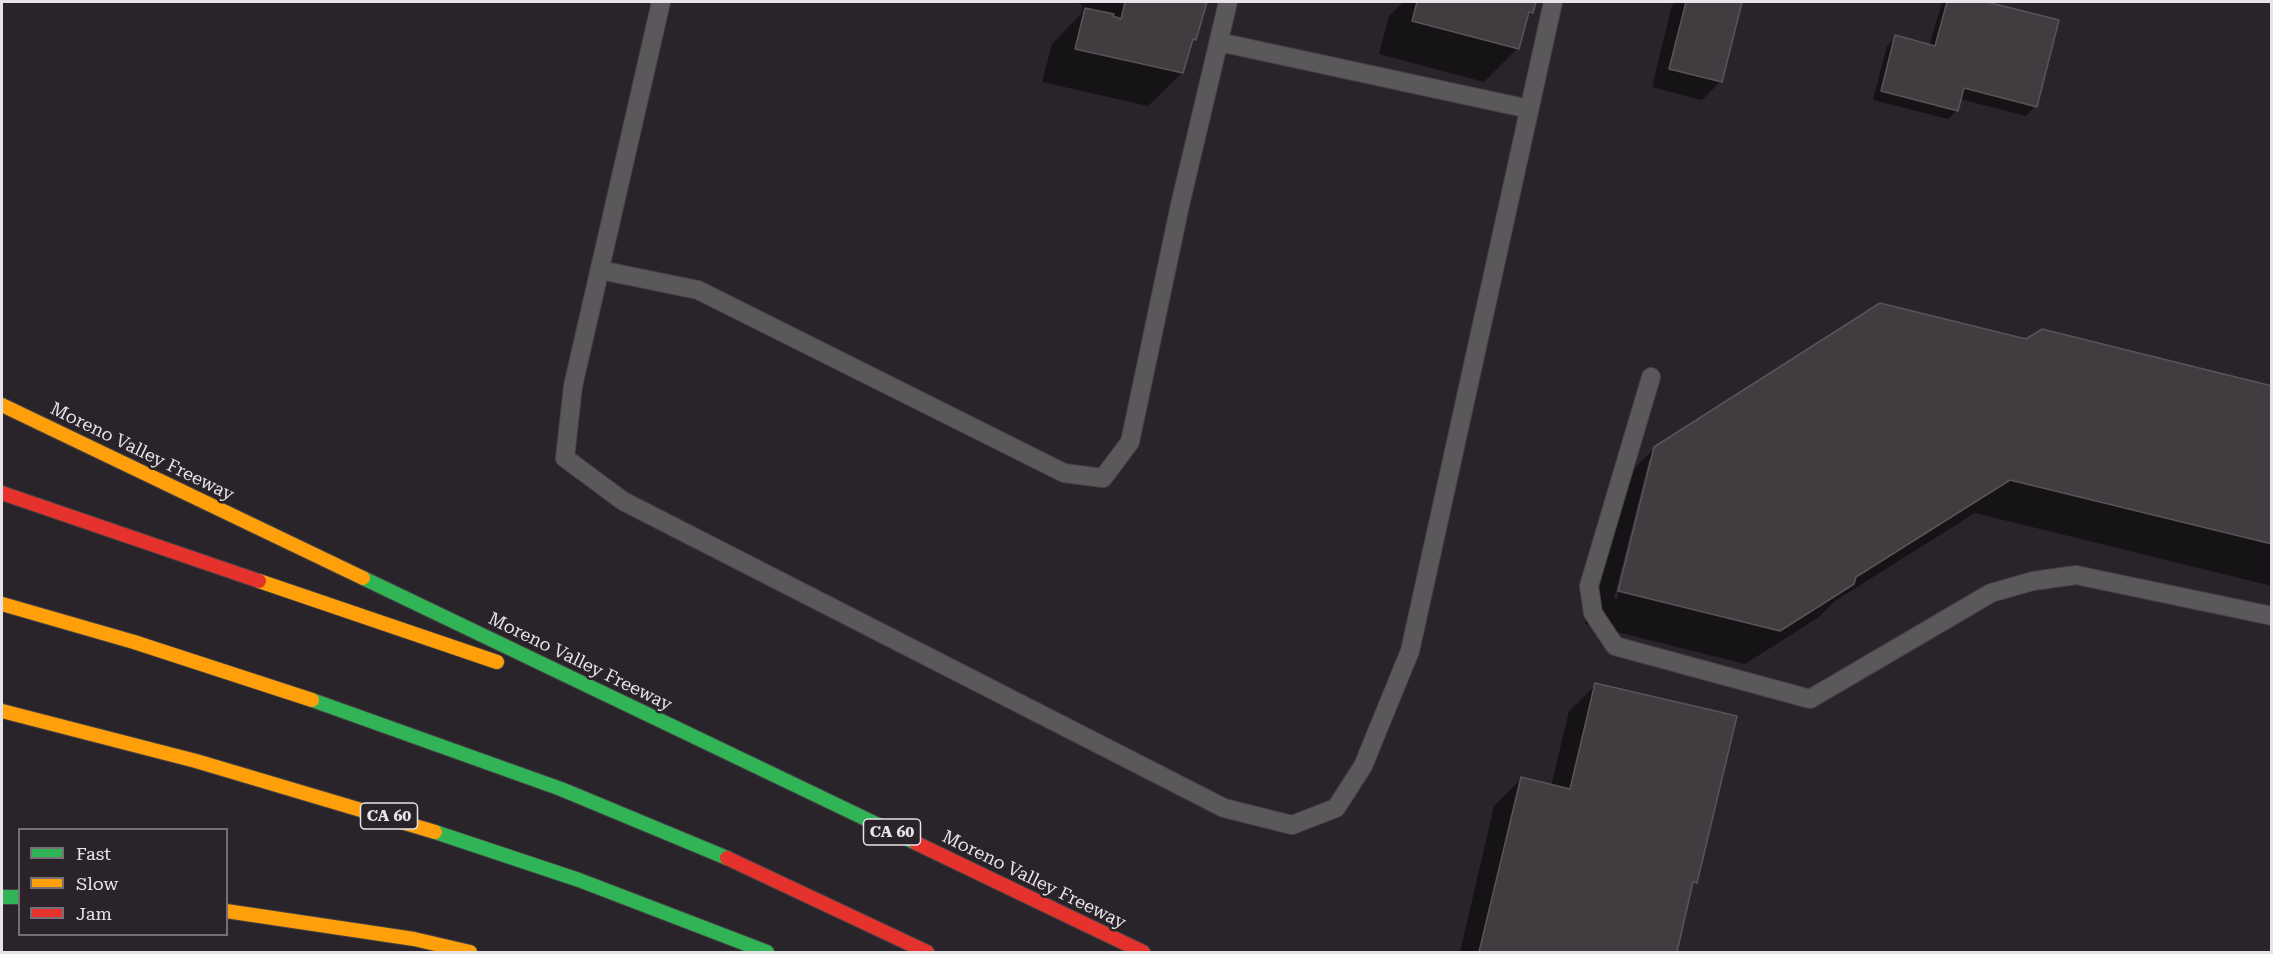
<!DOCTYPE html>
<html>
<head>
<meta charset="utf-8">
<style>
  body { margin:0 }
  #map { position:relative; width:2273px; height:954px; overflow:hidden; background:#292429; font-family:"Roboto Serif",serif }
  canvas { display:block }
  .frame { position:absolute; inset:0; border:3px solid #e8e3e8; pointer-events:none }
  .legend { position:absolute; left:18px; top:828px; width:210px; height:108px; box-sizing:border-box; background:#2a232a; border:2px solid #767076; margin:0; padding:8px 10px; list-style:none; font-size:18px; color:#e8e3e8 }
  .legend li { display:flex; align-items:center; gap:12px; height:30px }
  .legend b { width:30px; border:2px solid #767076 }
</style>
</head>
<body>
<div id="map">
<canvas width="2273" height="954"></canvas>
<div class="frame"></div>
<ul class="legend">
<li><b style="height:8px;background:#30b455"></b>Fast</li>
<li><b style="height:8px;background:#ff9f0a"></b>Slow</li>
<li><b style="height:8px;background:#e5322d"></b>Jam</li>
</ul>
</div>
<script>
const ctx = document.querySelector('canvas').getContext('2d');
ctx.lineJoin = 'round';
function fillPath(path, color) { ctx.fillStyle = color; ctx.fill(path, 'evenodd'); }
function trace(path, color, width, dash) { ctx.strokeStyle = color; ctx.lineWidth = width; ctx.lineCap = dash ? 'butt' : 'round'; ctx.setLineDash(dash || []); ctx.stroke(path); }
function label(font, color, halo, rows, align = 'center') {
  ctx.font = font + ' "Roboto Serif",serif'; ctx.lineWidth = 5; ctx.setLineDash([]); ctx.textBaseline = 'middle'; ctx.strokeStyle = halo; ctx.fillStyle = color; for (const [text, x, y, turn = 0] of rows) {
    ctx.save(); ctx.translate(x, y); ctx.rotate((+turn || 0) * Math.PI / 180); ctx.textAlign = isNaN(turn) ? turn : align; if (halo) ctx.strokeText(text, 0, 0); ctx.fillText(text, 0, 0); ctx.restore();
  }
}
const shadow = new Path2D(`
  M1074,2H1205L1195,39L1190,44L1182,73L1148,106L1042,82L1052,44L1081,14L1083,5Z
  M1403,2H1535L1532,12L1526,18L1518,48L1484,82L1379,54L1389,16Z
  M1676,2H1741L1721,81L1702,100L1652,87L1672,5Z
  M1942,2H1981L2057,21L2035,106L2026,116L1960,99L1957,110L1948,119L1873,100L1887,46L1896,37L1929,46Z
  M2027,341L2272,387V586L1975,513L1835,601L1819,617L1745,664L1585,624L1620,482L1655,448ZM1649,460H1652L1617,599L1614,598Z
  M1596,685L1695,883L1690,888L1675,952H1460L1494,806L1521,779L1551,786L1569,711Z`);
const building = new Path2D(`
  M1125,2H1207L1196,40L1193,39L1183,73L1075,49L1085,8L1114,14L1113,16L1121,19Z
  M1417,2H1536L1533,13L1529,12L1519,49L1412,21Z
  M1686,2H1742L1722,82L1669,69Z
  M1947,2H1987L2059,20L2037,107L1964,88L1958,111L1881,91L1895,35L1935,46Z
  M1880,303L2026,339L2042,329L2272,386V544L2010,480L1856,577L1854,584L1780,631L1618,591L1654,447Z
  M1595,683L1737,716L1697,883L1693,882L1677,952H1479L1521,777L1570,789Z`);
const lane = new Path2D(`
  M661,2L573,386L565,458L623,501L1224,808L1292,825L1336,808L1363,766L1410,651L1553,2
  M1219,42L1529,109
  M600,270L698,290L1064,473L1103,478L1130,442L1180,205L1228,2
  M1651,377L1589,586L1593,613L1615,646L1810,699L1991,593L2033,581L2076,575L2272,616`);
const fast = new Path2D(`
  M363,578L916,843
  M312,700L561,789L727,858
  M435,832L579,880L767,952
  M2,897H20`);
const slow = new Path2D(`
  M2,405L363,578
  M259,581L497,662
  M2,604L134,642L312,700
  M2,711L196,761L435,832
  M226,911L414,939L470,952`);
const jam = new Path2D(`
  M2,493L259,581
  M916,843L1143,952
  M727,858L927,952`);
const shields = [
  [389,816,57],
  [892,832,57]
];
const shieldNames = [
  ["CA 60",389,816],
  ["CA 60",892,832]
];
const streetNames = [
  ["Moreno Valley Freeway",142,452,26],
  ["Moreno Valley Freeway",580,662,26],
  ["Moreno Valley Freeway",1034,880,26]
];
fillPath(shadow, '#0007');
fillPath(building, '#403c40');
trace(building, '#585458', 1.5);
trace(lane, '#454144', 20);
trace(fast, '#454144', 16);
trace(slow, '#454144', 16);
trace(jam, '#454144', 16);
trace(lane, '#5b585b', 18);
trace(fast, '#30b455', 14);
trace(slow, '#ff9f0a', 14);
trace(jam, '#e5322d', 14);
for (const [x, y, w] of shields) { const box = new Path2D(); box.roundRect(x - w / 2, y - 13, w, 26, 4.5); ctx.fillStyle = '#2a232a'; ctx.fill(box); trace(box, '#e8e3e8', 1.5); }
label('bold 16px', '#e8e3e8', null, shieldNames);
label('18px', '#e8e3e8', '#2a232a', streetNames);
</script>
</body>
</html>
